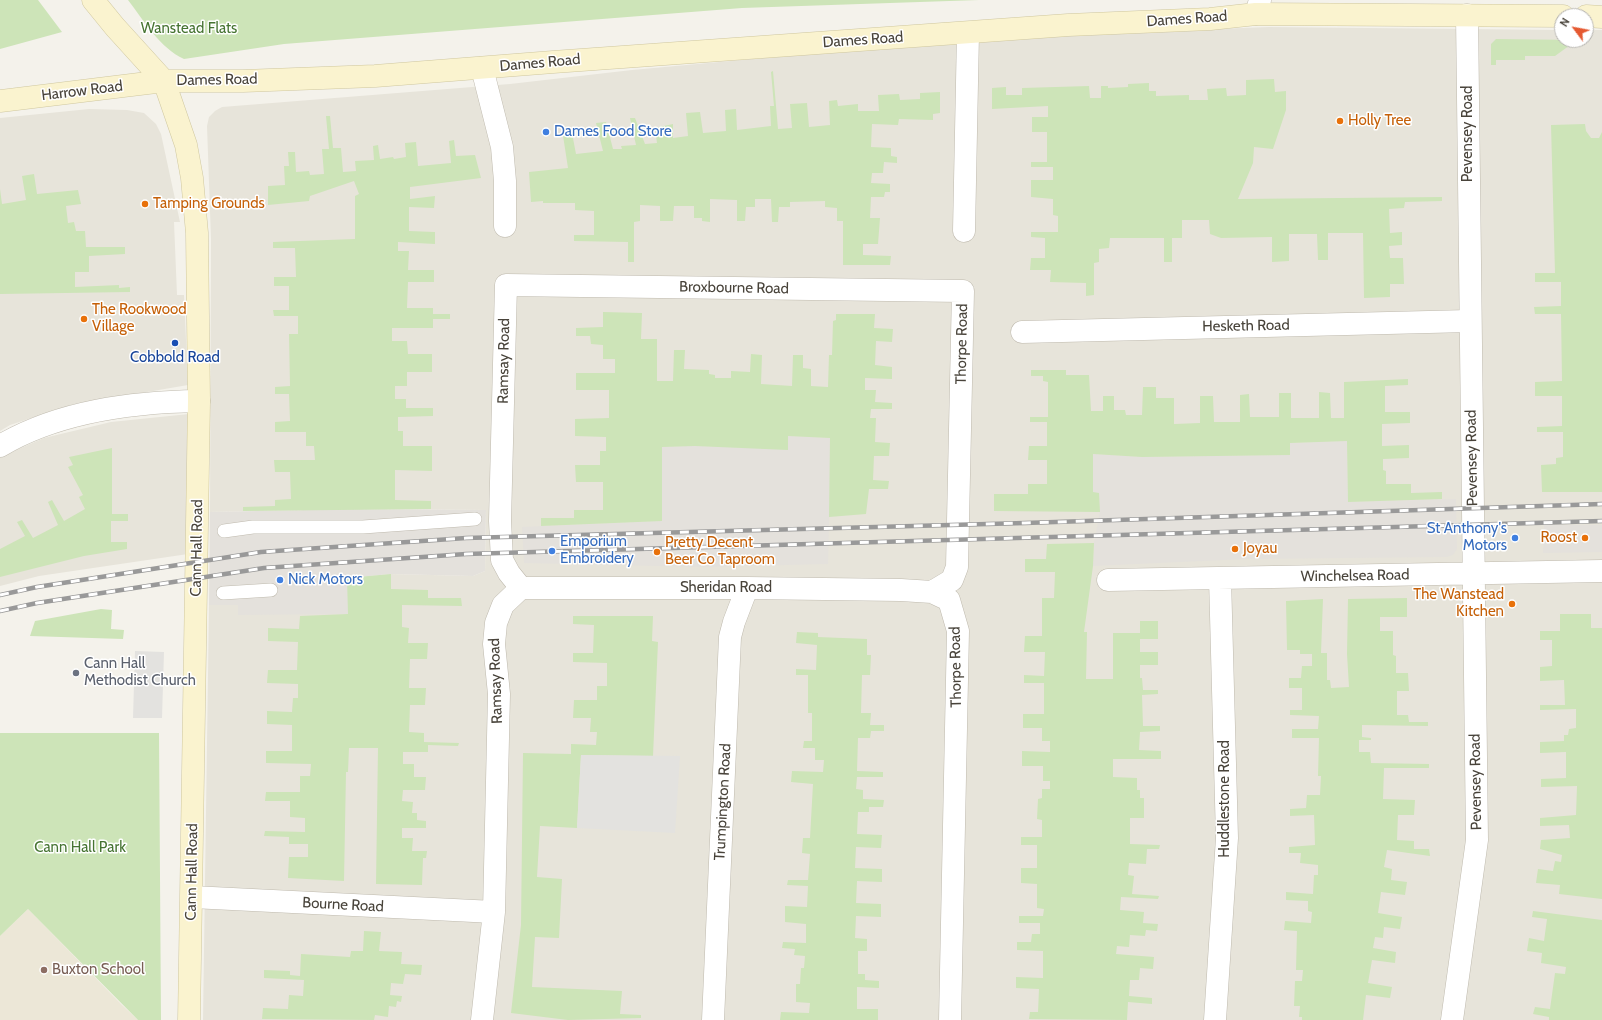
<!DOCTYPE html>
<html>
<head>
<meta charset="utf-8">
<style>
  body { margin:0 }
  #map { position:relative; width:1602px; height:1020px; overflow:hidden; background:#f4f2eb; font-family:Cabin,sans-serif }
  canvas { display:block }
  .north { position:absolute; left:1554px; top:8px; width:40px; height:40px; box-sizing:border-box; background:#fff; border:1px solid #b6b4b0; border-radius:50%; rotate:302deg; font-size:11px; font-weight:700; line-height:16px; text-align:center; color:#48433a }
  .north::after { content:''; display:block; margin:auto; width:14px; height:18px; background:#e55931; clip-path:polygon(50% 0,100% 100%,50% 72%,0 100%) }
</style>
</head>
<body>
<div id="map">
<canvas width="1602" height="1020"></canvas>
<div class="north">N</div>
</div>
<script>
const ctx = document.querySelector('canvas').getContext('2d');
ctx.lineJoin = 'round';
function fillPath(path, color) { ctx.fillStyle = color; ctx.fill(path, 'evenodd'); }
function trace(path, color, width, dash) { ctx.strokeStyle = color; ctx.lineWidth = width; ctx.lineCap = dash ? 'butt' : 'round'; ctx.setLineDash(dash || []); ctx.stroke(path); }
function label(font, color, halo, rows, align = 'center') {
  ctx.font = font + ' Cabin,sans-serif'; ctx.lineWidth = 3; ctx.setLineDash([]); ctx.textBaseline = 'middle'; ctx.strokeStyle = halo; ctx.fillStyle = color; for (const [text, x, y, turn = 0] of rows) {
    ctx.save(); ctx.translate(x, y); ctx.rotate((+turn || 0) * Math.PI / 180); ctx.textAlign = isNaN(turn) ? turn : align; if (halo) ctx.strokeText(text, 0, 0); ctx.fillText(text, 0, 0); ctx.restore();
  }
}
const residential = new Path2D(`
  M1269,27L1562,30V40H1586V30H1602V1020H203L209,605L292,604L347,578L391,574L473,576L485,571L486,510L351,509L210,512L211,239L207,126L209,117L215,111L222,107L510,84L632,70L981,38Z
  M89,109L127,110L144,113L156,124L161,134L180,222H174L177,295H184L188,385L71,405L10,425L0,431V118Z
  M189,414L188,554L39,576L0,586V457L44,438L111,422Z`);
const industrial = new Path2D(`
  M788,436L831,438L828,564L703,567L524,563L522,527L662,521V447L695,446L788,449Z
  M1347,441L1348,502L1456,499L1457,549L1453,555L1447,557L1246,559L1093,566L1094,543L1100,512L1093,492V454L1142,457L1290,455V443Z
  M351,509L486,510L485,571L473,576L391,574L348,578V614L238,615V605H209L210,512Z
  M1544,525H1602V552L1543,553Z`);
const education = new Path2D(`
  M28,909L121,1004L138,1020H0V936Z`);
const green = new Path2D(`
  M0,0H38L62,32L0,49Z
  M128,0H979L742,8L284,44L184,59C160,48 144,21 128,0Z
  M1496,39L1577,40L1555,56H1525V60H1496V65H1491V44Z
  M773,71L778,129L792,128L790,104L807,103L809,127L830,125L829,101L837,100L838,106L858,104V111H879L878,95L899,94L900,100L920,99V93L940,92V113L933,114V120L899,119L898,125L872,124L871,147L891,148V156L897,157V163L884,162L883,173H872L871,183L890,184V192H885L884,197H871L870,218H880L878,244H863V255L891,256L890,265H843V221H837V208L825,207V201L790,202V207H779L778,222H772L771,199H755V207H746L745,221H737V200L710,199V222L702,221V218H694V206H674L673,221H660V206L640,205V221L634,222V262H628V242L574,241V235H594V211L575,210V203H543V201L531,202L529,172L568,168L562,129L571,128L576,154L603,151L596,123L606,122L613,149H622L621,146L636,145L630,118H635L645,144L657,143L655,128L673,124V138L688,136L686,113L700,112L703,133L726,131L725,110L736,109L737,130L771,126L770,106H774L771,72Z
  M1274,79L1275,92L1286,91V110L1273,149L1254,147L1253,163L1238,199L1442,197V201L1405,202L1404,208L1389,209L1390,233L1402,232V245L1389,246L1390,258H1403L1404,284H1390V297L1364,298L1363,233H1328V260H1318L1317,234H1289V261L1272,262V237L1221,238L1210,234L1209,220H1182V238H1172V262H1164V238H1110L1109,248L1099,249V262L1094,263V295L1086,296V283L1050,282L1051,270H1030L1031,258H1045V238L1031,237V232H1058V216L1053,215V199L1031,197V180H1053V167H1031V162H1047V132H1032V117H1048V106L992,109V88L1006,87V95H1022V88L1089,86L1090,98H1101V86H1108V88L1128,87V84L1149,83V91H1156V96L1189,95V100H1208L1207,89L1226,88L1227,96L1246,95V80Z
  M326,116H330L333,148H341L343,172L356,171L355,161L374,160L373,146L378,145L380,159L393,157L394,159L406,157L405,143L416,142L418,166L451,163L449,141L454,140L456,156L475,155L481,178L410,187V199L435,196L434,208L409,207V231L435,232V244L398,242V251H409L408,270H434V282H408L407,308H433V314H450V319H433V328H392V341H407L408,354H432V372H407V386H395V399H406V408H433V416L398,417V431H403V446H432V471L395,470V500L431,501V509L243,511V507L275,506V500L291,499L290,472H275L274,460H315L314,446H306V432H275V422L290,421L289,394H275V387L290,386L289,334H298V316H274L273,310H289V286H274V277H296L295,248H273V242L355,239V196L359,194L354,181L310,196L309,201L268,205V186L285,185L284,166H289L288,152H295L296,172L309,171L310,175L324,174L322,149H329Z
  M1585,124L1586,131L1591,138H1599L1602,132V492H1542L1541,465L1556,464V458L1563,457V432H1537V427L1562,426V396H1535V382L1562,381L1561,314H1535L1534,307L1561,306V282H1535V273H1555L1551,125Z
  M34,174L37,194L78,190L81,204L66,206L68,223L74,222L76,231H85L86,247H125V254L89,256V272H75V287L119,285V288L130,287V292L0,294V189L2,204L26,200L22,176Z
  M603,312L642,313L641,339H657V381H673L674,350H685L684,369L709,370V374L715,375V378H731V371L750,372L751,354L762,355L761,384L792,386L793,355H803V368L811,369V386L828,387L829,355H832L833,321L836,320V314H875L874,328L893,329L892,342L876,341L875,365L892,367V379L865,378V390H876L875,402L892,403V409H871L870,418H876L875,442L890,443L889,456H874L873,480L889,481L888,489H869L866,514L829,517L830,438L788,436V450L695,446L662,447V521L541,526V518H574V510H603V482H576L575,465H600V451H606V437L575,436V419L609,418V390H576V373H615V359H603V345L591,344L590,336H576V328L603,327Z
  M1031,370H1066V375H1089L1091,411H1103V396H1114V410H1125L1126,415H1142L1143,387H1156V398H1174V424L1200,423V396H1213L1214,422H1240V395L1249,394L1250,417H1279V393H1291V418H1319V392L1330,393L1331,418H1344V382L1408,379V385L1385,386V412H1410V423L1382,424V446L1409,445V458L1383,459V470L1386,471V484H1411V493L1442,492V499L1348,502L1347,441L1290,443V455L1142,457L1093,454V492L1099,493L1100,512L994,511V494H1028V484H1047V460H1028L1029,446H1047V422H1030V417H1048V382L1043,381V376H1031Z
  M112,448V514H128V521H111V542H127V549L84,556L0,577V549L25,536L17,522L22,520L33,538L58,525L48,502L52,500L64,521L85,509L79,497L83,495L68,467L73,465L69,457Z
  M1094,543L1093,566L1084,632H1087L1086,679H1113V633H1140V621H1158V639H1140V652H1158V665H1140V678H1142L1143,690H1158V694L1142,695L1143,726H1160V731L1140,732L1139,750L1161,751V759H1113V777L1137,778V790H1140V798H1144V818H1130V844L1160,845L1159,849H1147L1146,864L1129,863L1128,875L1134,876L1132,894L1159,896L1158,899L1121,897L1120,910L1144,912L1143,923L1158,924L1157,931L1146,930L1145,936L1130,935L1129,947L1117,946L1116,954L1154,957L1153,969L1140,968L1139,980H1130L1129,996L1152,998V1004L1128,1002L1127,1020L1029,1019L1030,1012H1038L1039,989L1016,988V977L1043,978V951L1017,950V942H1031L1032,934H1040V923H1019V916H1043L1044,909L1037,908V884L1021,883V868H1037V845H1021V837H1042V820L1037,819L1038,799L1042,798V789H1050V781H1043V766H1022V751L1050,752V741H1042V728H1023V714H1044V683H1024V675L1044,676L1045,652H1024L1025,636H1042V598H1054L1055,572H1025V559H1046L1047,544Z
  M391,574V589L428,590V598H461L462,606L402,605V627L409,628L408,643H428L427,659H410L409,688H426L425,705H410L409,732L424,733V742L459,743L458,746L428,745V752H403V764H414V777H426L425,790H403L402,801L413,802L412,813H417V820L426,821V828H402V838H413L412,851H427L426,858H423L422,885L376,884L378,748H349L348,772H346L344,881L288,878L289,857H308V844H289V837L264,836L265,831L305,832V818L290,817V801H265L266,792H300V776H310L311,764L266,763V751H292V725L267,724V711L292,712L293,698H298V684L267,683L268,670H297L298,642L268,641V628L299,629L300,616L348,614L347,578Z
  M1407,598V617H1380V631H1393V655L1396,656V673H1408L1409,691H1397V715H1408L1409,722H1428V726L1362,725V737L1371,738V740H1359V752H1370L1371,763L1429,764V768H1384L1383,799L1415,800L1414,815H1398L1397,840L1414,841V849H1429L1430,856L1387,850L1384,867L1392,869L1391,880L1407,882L1405,895L1381,892L1378,913L1402,917L1400,929L1384,927L1383,938L1375,937L1373,948L1396,952L1395,963L1372,960L1368,983L1392,987L1390,998L1366,995L1363,1020H1302V1017H1299L1300,1006H1294L1295,981H1302L1303,970H1296L1297,931L1284,930L1285,921L1311,923L1312,912L1308,911V901L1286,900V892L1313,894L1314,875H1318V865L1300,863L1301,853H1289V847L1315,845L1314,815L1290,816V809L1306,808L1307,795H1320L1321,776H1318L1319,738H1292V729H1318L1319,716L1290,715V710H1302V688H1289V678H1301L1302,666H1312V654H1300V650H1287L1286,601L1323,599L1321,653H1327V680H1330L1331,688L1349,687L1347,654L1348,599Z
  M101,609L112,610L111,629L124,630L123,639L30,636L35,621Z
  M1560,614H1591V628H1602V899L1559,894L1560,885L1536,883L1538,869L1553,871L1555,861L1561,862L1562,855L1540,849L1541,840L1570,838L1569,825L1540,826V818L1576,815L1577,786L1541,787V779L1566,778V752L1540,753V742L1564,741V735H1568L1569,729L1576,728V709L1540,710V705H1565L1564,680L1540,681V667L1552,666V640H1540V631H1560Z
  M573,616H653L652,641L658,642L653,756L581,755L577,828L540,826L537,877L562,879L559,938L535,937L532,987L622,991L620,1014L641,1015V1018L568,1020L511,1013L521,925L523,753L571,754V744L596,745L597,732H590L591,718H573L574,700H597V686H607V663L573,662V653H593L594,625L573,624Z
  M797,632L818,633V637L867,639V655H871L870,675H862L861,713H871L870,725H884V731H871L870,738H858L857,771L883,772V777H857L856,789L863,790V799L884,800L883,807H869V812H858L857,834L882,835L881,848L856,847L855,868L882,869V882L857,881L856,903L881,904V917L856,916L855,938L867,939V951H858V974H865V980L879,981V988L857,987V1009H878V1020H780L781,1012L809,1013L810,1003L796,1002V984H800L801,968H804L805,956L794,955L795,949L782,948L783,942L806,943V924L785,922V906L807,907L808,886L787,885L788,880H808L810,854L802,853L803,838H810L813,784L791,782L792,771L823,772L824,760H815V748H803L804,741H812V713H808V675H796V669L816,670L817,645L796,643Z
  M0,733H159L161,1020H138L28,909L0,936Z
  M1533,911L1602,920V1020H1549V1017L1533,1014L1535,1007L1550,1009L1555,973L1565,974L1566,967L1541,963L1542,953L1527,951L1529,938L1544,941L1547,919L1532,917Z
  M364,931L381,932L379,951L402,952L401,964L422,965L421,975L405,974L403,984L391,983L390,995L402,996L401,1002L397,1001L396,1007L389,1006L388,1017L375,1015L374,1020L262,1019L263,1008L288,1009L289,995L303,996L304,980L264,978V970L290,971V975L300,976L301,954L350,957L351,951H363Z`);
const parking = new Path2D(`
  M135,651L164,652L162,718H133Z
  M581,755L680,756L675,833L577,828Z`);
const lane = new Path2D(`
  M224,531L253,527H363L475,519
  M223,593L271,590`);
const street = new Path2D(`
  M1256,14L1260,0
  M482,68L502,147L505,181V226
  M964,231L968,33
  M1022,332L1469,321
  M0,446C59,411 132,402 199,401
  M1108,580L1602,571
  M521,588L509,573L502,560L500,521L506,285L963,291L957,567L952,580L932,592
  M521,588H747L901,590L932,592L949,600L958,631L950,1020
  M192,897L494,912
  M482,1020L494,912L499,694L494,644L496,623L503,605L521,588
  M713,1020L730,637L734,622L747,588
  M1215,1020L1227,838L1220,578
  M1452,1020L1477,840L1467,15`);
const secondary = new Path2D(`
  M93,0L115,27L164,81L186,145L192,178L197,233L199,401L189,1020
  M1586,16L1602,17
  M0,101L164,81H243L375,76L553,62L1068,25L1210,19L1256,14L1563,16`);
const rail = new Path2D(`
  M0,595L37,587L261,552L466,538L1025,523L1602,504
  M0,611L37,603L264,568L466,554L1602,521`);
const markers = [
  [1340,121,4,"#e8710a"],
  [546,132,4,"#3f7fe0"],
  [145,204,4,"#e8710a"],
  [84,319,4,"#e8710a"],
  [175,343,4,"#1a4fb4"],
  [1515,538,4,"#3f7fe0"],
  [1585,538,4,"#e8710a"],
  [1235,549,4,"#e8710a"],
  [552,551,4,"#3f7fe0"],
  [657,552,4,"#e8710a"],
  [280,580,4,"#3f7fe0"],
  [1512,604,4,"#e8710a"],
  [76,673,4,"#6b7280"],
  [44,970,4,"#8d6e63"]
];
const streetNames = [
  ["Dames Road",1187,19,-4],
  ["Dames Road",863,40,-4],
  ["Dames Road",540,63,-5],
  ["Dames Road",217,80,-1],
  ["Harrow Road",82,91,-7],
  ["Pevensey Road",1468,134,-90],
  ["Broxbourne Road",734,288,1],
  ["Hesketh Road",1246,326,-1],
  ["Thorpe Road",962,344,-89],
  ["Ramsay Road",504,361,-89],
  ["Pevensey Road",1472,458,-91],
  ["Cann Hall Road",197,548,-89],
  ["Winchelsea Road",1355,576,-1],
  ["Sheridan Road",726,588],
  ["Thorpe Road",956,667,-91],
  ["Ramsay Road",496,681,-92],
  ["Pevensey Road",1476,782,-91],
  ["Huddlestone Road",1225,799,-90],
  ["Trumpington Road",723,802,-87],
  ["Cann Hall Road",192,872,-89],
  ["Bourne Road",343,905,3]
];
const parkNames = [
  ["Wanstead Flats",189,29],
  ["Cann Hall Park",80,848]
];
const foodNames = [
  ["Holly Tree",1348,121],
  ["Tamping Grounds",153,204],
  ["The Rookwood",92,310],
  ["Village",92,327],
  ["Roost",1577,538,"right"],
  ["Pretty Decent",665,543],
  ["Beer Co Taproom",665,560],
  ["Joyau",1243,549],
  ["The Wanstead",1504,595,"right"],
  ["Kitchen",1504,612,"right"]
];
const shopNames = [
  ["Dames Food Store",554,132],
  ["St Anthony's",1507,529,"right"],
  ["Motors",1507,546,"right"],
  ["Emporium",560,542],
  ["Embroidery",560,559],
  ["Nick Motors",288,580]
];
const transitNames = [
  ["Cobbold Road",175,358]
];
const worshipNames = [
  ["Cann Hall",84,664],
  ["Methodist Church",84,681]
];
const educationNames = [
  ["Buxton School",52,970]
];
fillPath(residential, '#e7e4da');
fillPath(industrial, '#e4e1dc');
fillPath(education, '#ece7d7');
fillPath(green, '#cde4b8');
fillPath(parking, '#e3e2df');
trace(lane, '#bfbaae', 14);
trace(street, '#bfbaae', 23);
trace(secondary, '#cfc79f', 23);
trace(lane, '#fff', 13);
trace(street, '#fff', 22);
trace(secondary, '#faf3cf', 22);
trace(rail, '#999', 4.5);
trace(rail, '#fff', 3, [9]);
for (const [x, y, r, color] of markers) { const dot = new Path2D(); dot.arc(x, y, r, 0, 2 * Math.PI); ctx.fillStyle = color; ctx.fill(dot); trace(dot, '#fff', 1.5); }
label('15px', '#48433a', '#fff', streetNames);
label('15px', '#467432', '#fff', parkNames);
label('15px', '#c56008', '#fff', foodNames, 'left');
label('15px', '#366cbe', '#fff', shopNames, 'left');
label('15px', '#164399', '#fff', transitNames);
label('15px', '#5b616d', '#fff', worshipNames, 'left');
label('15px', '#785e54', '#fff', educationNames, 'left');
</script>
</body>
</html>
